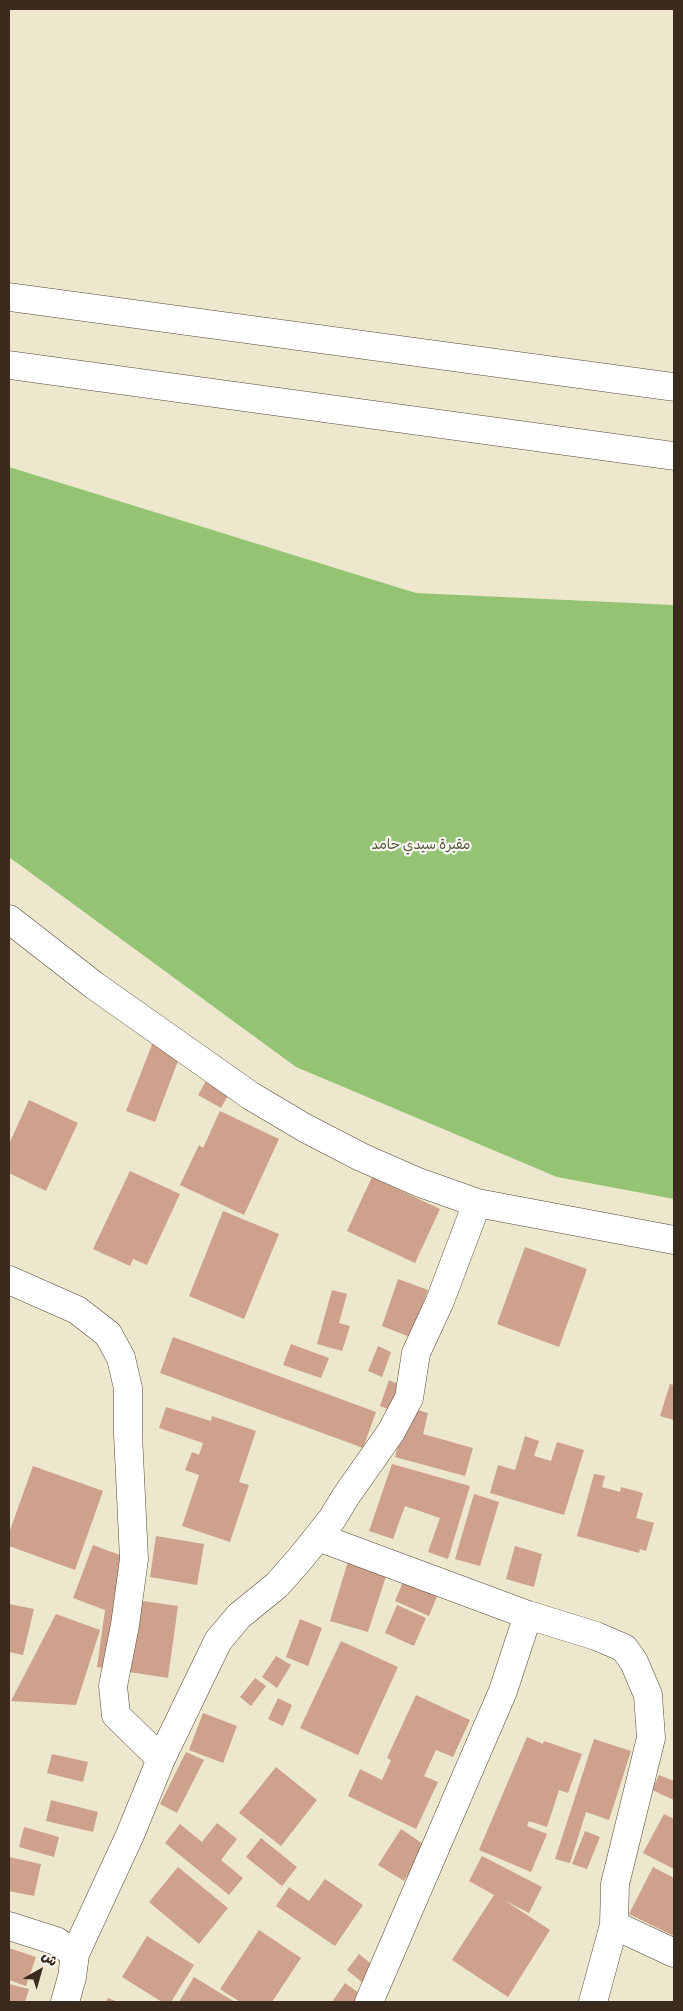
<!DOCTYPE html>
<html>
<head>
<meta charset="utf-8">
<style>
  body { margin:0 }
  #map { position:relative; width:683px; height:2011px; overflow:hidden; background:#ede7ce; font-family:Pangolin,"Playpen Sans Arabic",sans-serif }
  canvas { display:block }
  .frame { position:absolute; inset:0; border:10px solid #3b2a1e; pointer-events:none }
  .north { position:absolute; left:15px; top:1946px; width:50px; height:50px; -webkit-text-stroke:4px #f6f6f2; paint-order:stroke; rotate:38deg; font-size:14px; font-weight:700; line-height:20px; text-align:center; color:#3b2a1e }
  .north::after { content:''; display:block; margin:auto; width:18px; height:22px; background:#3b2a1e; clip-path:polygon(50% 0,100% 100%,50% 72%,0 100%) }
</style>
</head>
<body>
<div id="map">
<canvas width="683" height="2011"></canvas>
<div class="frame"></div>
<div class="north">ش</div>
</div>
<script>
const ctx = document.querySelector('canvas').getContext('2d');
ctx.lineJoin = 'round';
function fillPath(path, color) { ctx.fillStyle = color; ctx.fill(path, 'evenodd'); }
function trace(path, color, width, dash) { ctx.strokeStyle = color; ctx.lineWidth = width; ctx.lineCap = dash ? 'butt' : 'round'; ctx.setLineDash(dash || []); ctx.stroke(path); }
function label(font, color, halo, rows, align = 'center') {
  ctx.font = font + ' Pangolin,"Playpen Sans Arabic",sans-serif'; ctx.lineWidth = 4.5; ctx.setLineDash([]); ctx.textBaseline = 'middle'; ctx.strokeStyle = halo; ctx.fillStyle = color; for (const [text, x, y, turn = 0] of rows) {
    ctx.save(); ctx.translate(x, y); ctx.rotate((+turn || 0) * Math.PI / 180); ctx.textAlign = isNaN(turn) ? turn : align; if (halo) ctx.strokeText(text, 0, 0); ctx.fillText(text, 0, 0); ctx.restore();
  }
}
const green = new Path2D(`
  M9,467L416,593L674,605V1199L557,1177L296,1067L9,857Z`);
const building = new Path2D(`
  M153,1042L181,1053L155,1122L126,1111Z
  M207,1079L230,1092L221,1108L198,1095Z
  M29,1100L78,1123L46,1191L9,1173V1144Z
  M220,1111L279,1139L244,1215L180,1185L199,1145L203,1148Z
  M130,1171L180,1194L147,1265L133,1259L130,1266L93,1249Z
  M372,1177L440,1209L415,1263L347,1231Z
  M223,1211L279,1234L244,1319L189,1296Z
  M525,1247L587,1269L559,1347L497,1324Z
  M398,1279L428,1290L410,1337L382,1326Z
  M332,1290L347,1294L339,1323L350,1326L342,1351L317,1344Z
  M173,1337L376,1412L363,1448L160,1373Z
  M291,1344L329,1358L321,1378L283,1365Z
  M378,1346L391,1352L382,1377L368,1371Z
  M389,1380L408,1388L398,1413L380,1406Z
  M670,1384L674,1385V1420L660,1416Z
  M166,1407L211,1421L212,1416L256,1431L239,1482L249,1485L230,1542L182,1526L199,1475L185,1470L192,1452L199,1455L203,1443L159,1428Z
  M408,1407L428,1413L423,1434L473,1448L465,1476L395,1457Z
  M525,1436L539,1441L534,1456L551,1461L557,1442L584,1450L564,1515L490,1493L498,1465L515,1470Z
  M392,1464L470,1486L448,1559L428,1552L440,1518L405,1506L393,1539L369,1531Z
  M33,1466L103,1491L75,1570L9,1546V1533Z
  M594,1474L605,1476L602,1487L620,1492L621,1487L643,1493L636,1518L654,1523L646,1551L640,1549L639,1553L577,1536Z
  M474,1494L499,1502L480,1566L455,1559Z
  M156,1536L204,1544L197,1585L150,1577Z
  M93,1545L128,1558L114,1597L178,1606L168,1678L97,1667L105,1610L73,1598Z
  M515,1546L542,1554L534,1587L506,1579Z
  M348,1561L387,1573L368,1632L330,1621Z
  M403,1582L437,1596L429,1616L395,1601Z
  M9,1604L34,1609L23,1655L9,1652Z
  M397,1605L426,1618L414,1646L385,1633Z
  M56,1614L100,1630L76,1705L11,1701Z
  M300,1619L322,1628L308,1666L286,1657Z
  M341,1641L398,1667L358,1755L300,1728Z
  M276,1656L291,1665L277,1688L262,1677Z
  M255,1678L266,1686L251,1706L240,1697Z
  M416,1695L470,1720L453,1757L436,1750L424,1776L438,1782L416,1829L348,1796L360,1769L382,1780L391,1760L387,1758Z
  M278,1698L292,1705L283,1726L268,1719Z
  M203,1713L237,1726L223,1763L189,1750Z
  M527,1737L543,1744L544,1741L582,1754L568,1793L559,1790L547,1827L529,1821L527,1826L547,1834L531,1872L479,1850Z
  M594,1739L631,1751L609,1820L586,1812L570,1863L555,1859Z
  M186,1752L204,1760L177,1813L160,1804Z
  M52,1754L88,1762L83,1782L47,1773Z
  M276,1767L317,1800L281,1846L239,1813Z
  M659,1775L674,1781V1800L652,1790Z
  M51,1800L98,1812L93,1832L46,1821Z
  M664,1814L674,1819V1869L643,1853Z
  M217,1823L237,1839L221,1860L243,1878L229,1895L165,1843L180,1824L202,1842Z
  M24,1827L59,1837L54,1857L19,1847Z
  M401,1829L426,1846L404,1881L378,1865Z
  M585,1831L600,1837L587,1869L572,1864Z
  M261,1838L297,1867L282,1886L246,1857Z
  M482,1856L542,1887L529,1913L504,1900L550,1930L508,1997L452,1960L494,1895L469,1881Z
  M9,1857L41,1864L34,1896L9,1891Z
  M178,1867L228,1908L199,1944L149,1902Z
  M653,1867L674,1878V1936L629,1914Z
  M325,1879L363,1905L335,1946L276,1906L289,1887L309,1901Z
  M259,1930L301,1958L272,2002H240L220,1989Z
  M147,1936L194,1965L171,2002H162L122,1977Z
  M9,1948L36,1957L26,1986L9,1980Z
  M359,1954L375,1967L363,1983L347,1970Z
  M194,1977L235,2002H179Z
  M345,1983L363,1996L358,2002H332Z
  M9,1984L29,1989L25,2002H9Z
  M108,1998L118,2002H106Z`);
const minor = new Path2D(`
  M9,919L95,986L251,1096L305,1128L361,1157L418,1182L477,1203L674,1240
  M9,1280L77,1310L108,1334L121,1358L128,1388V1434L134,1559L125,1625L113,1686L116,1715L161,1759
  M318,1537L528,1615
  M614,1925L674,1953
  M9,1926L56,1941L75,1954
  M65,2002L72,1977L75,1954L130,1835L161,1759L218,1641L239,1616L277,1585L300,1559L332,1519L346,1496L391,1432L409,1398L416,1353L440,1301L477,1203
  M369,2002L503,1691L528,1615L596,1636L624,1648L634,1662L648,1695L651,1738L615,1884L614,1925L593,2002`);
const tertiary = new Path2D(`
  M9,297L674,387
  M9,365L674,456`);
const parkNames = [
  ["مقبرة سيدي حامد",421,845]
];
fillPath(green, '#94c473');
fillPath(building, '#cda18c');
trace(minor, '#564638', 29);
trace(tertiary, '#564638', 29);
trace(minor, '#fff', 28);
trace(tertiary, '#fff', 28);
label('14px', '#565838', '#f6f6f2', parkNames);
</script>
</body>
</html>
